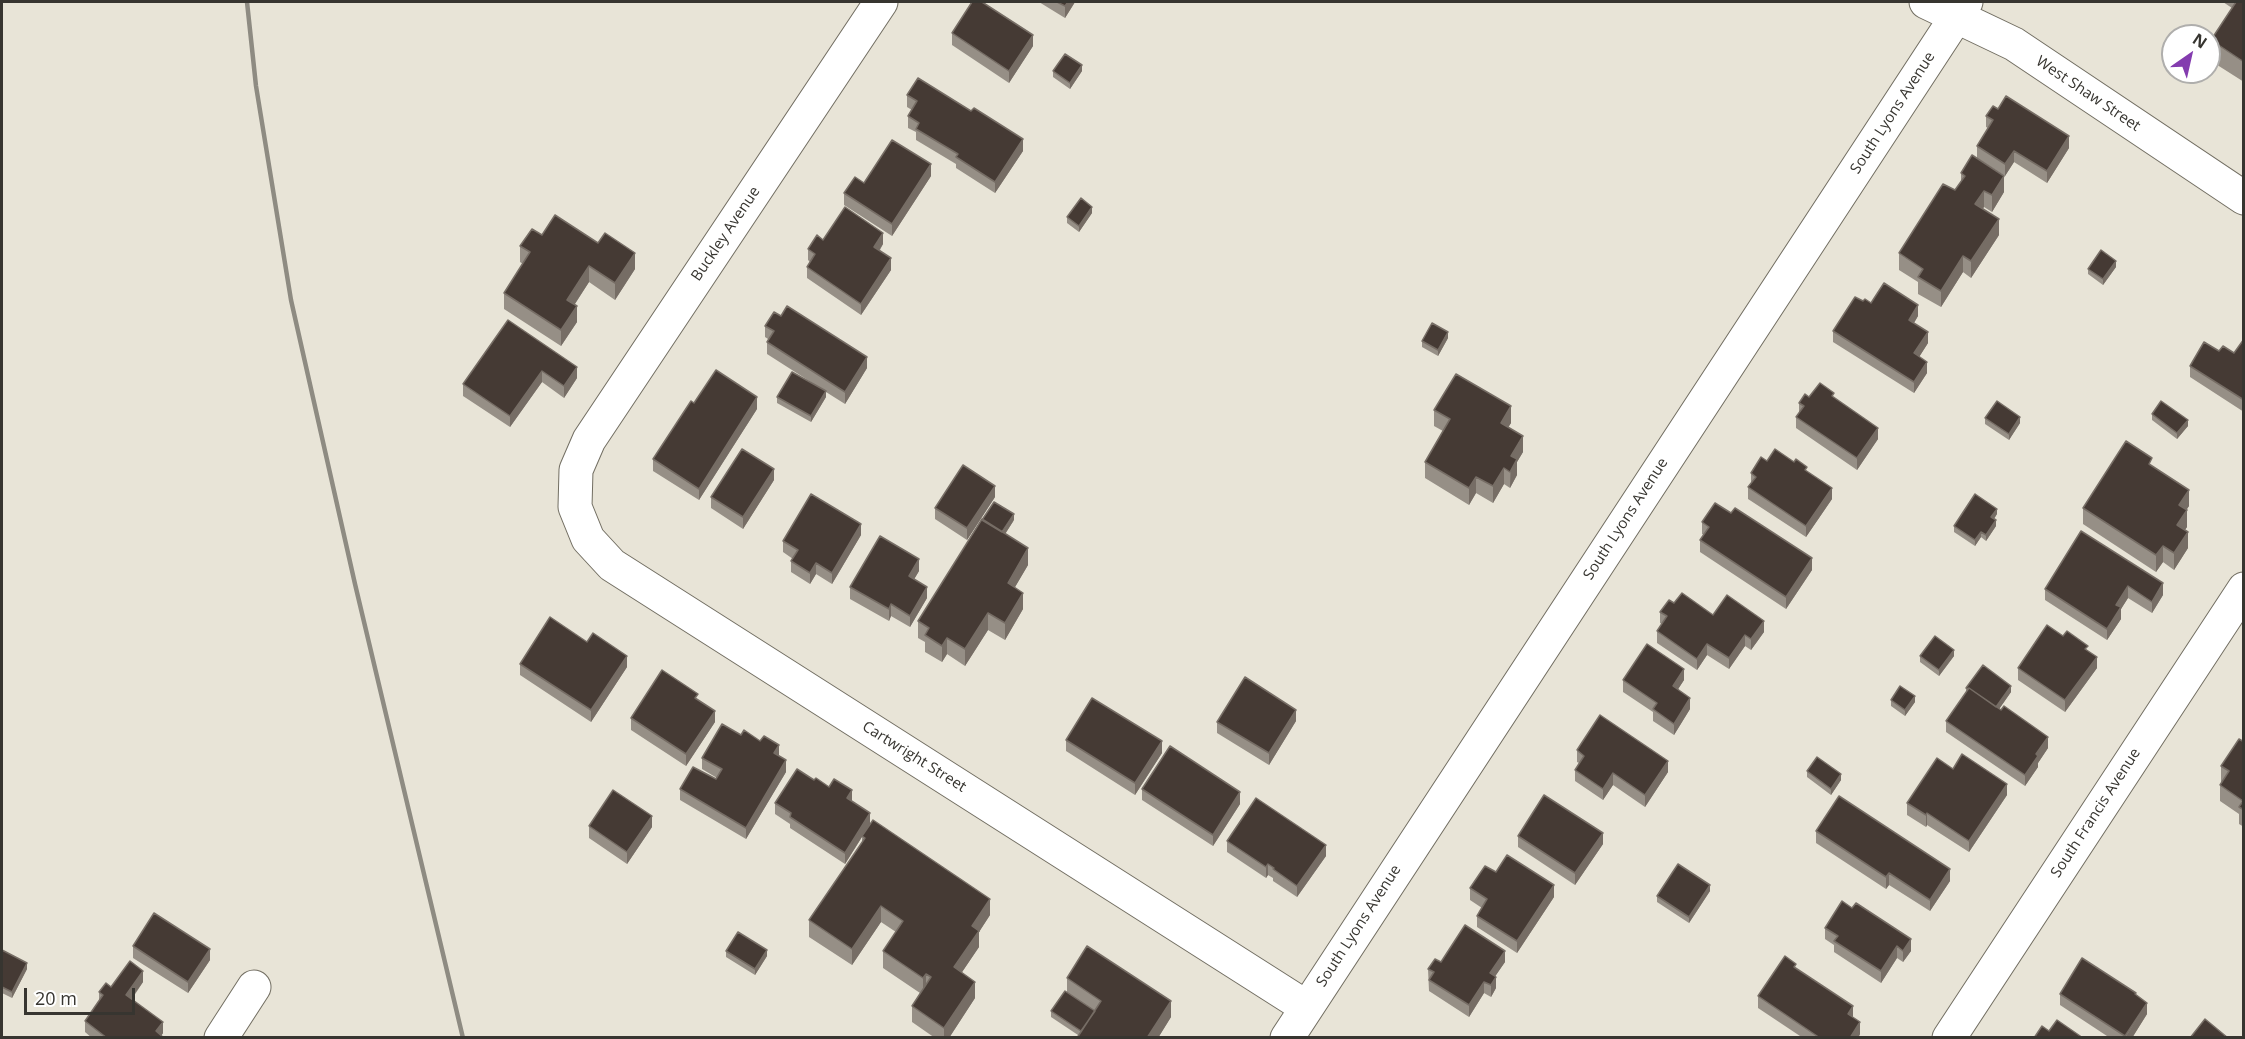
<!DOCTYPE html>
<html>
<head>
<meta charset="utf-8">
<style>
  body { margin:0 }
  #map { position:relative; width:2245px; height:1039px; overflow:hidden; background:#e8e4d7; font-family:"Open Sans",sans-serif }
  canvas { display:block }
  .frame { position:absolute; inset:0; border:3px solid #373530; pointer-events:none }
  .north { position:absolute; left:2161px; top:24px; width:60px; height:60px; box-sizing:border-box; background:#fff; border:2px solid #afaeac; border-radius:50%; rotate:34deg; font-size:16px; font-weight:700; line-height:24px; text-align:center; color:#373530 }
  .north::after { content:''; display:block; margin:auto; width:21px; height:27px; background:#843caf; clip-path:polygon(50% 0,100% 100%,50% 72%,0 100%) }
  .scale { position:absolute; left:24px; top:988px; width:111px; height:27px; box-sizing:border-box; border:3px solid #373530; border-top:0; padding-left:8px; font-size:18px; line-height:21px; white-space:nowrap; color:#373530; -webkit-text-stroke:4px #fff; paint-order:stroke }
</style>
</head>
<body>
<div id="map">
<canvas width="2245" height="1039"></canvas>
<div class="frame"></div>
<div class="north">N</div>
<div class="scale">20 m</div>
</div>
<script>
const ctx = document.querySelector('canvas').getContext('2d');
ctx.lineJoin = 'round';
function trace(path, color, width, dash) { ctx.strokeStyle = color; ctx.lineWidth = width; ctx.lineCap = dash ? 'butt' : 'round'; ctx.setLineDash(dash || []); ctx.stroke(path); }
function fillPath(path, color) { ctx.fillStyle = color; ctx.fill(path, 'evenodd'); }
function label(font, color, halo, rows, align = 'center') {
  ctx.font = font + ' "Open Sans",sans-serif'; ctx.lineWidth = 6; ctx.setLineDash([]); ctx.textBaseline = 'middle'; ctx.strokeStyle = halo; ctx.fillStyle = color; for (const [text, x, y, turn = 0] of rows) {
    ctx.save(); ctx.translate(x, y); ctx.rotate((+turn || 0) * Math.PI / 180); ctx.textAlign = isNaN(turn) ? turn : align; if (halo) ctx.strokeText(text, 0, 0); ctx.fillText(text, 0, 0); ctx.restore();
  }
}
const street = new Path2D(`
  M881,2L589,440L576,470L575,507L588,539L612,565L1306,1007
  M1926,2L2014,44L2244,198
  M221,1038L254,987
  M1949,1038L2244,589`);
const secondary = new Path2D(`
  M1287,1038L1966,2`);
const rail = new Path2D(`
  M247,2L256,86L291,300L355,584L463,1038`);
const wall = new Path2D(`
  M1039,2H1075L1065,18Z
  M2223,2H2244V82L2211,61V40L2232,8Z
  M952,33L1033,46L1009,83L952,45Z
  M1053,71H1082L1070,89L1053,77Z
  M907,95L1023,151L995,193L956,168V164L916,140V132L908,128V116L912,110L907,107Z
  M1986,116L2069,148L2047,183L2014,162L2005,176L1977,158V146L1988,128L1986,127Z
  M1961,173L2004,192L1992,212L1984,207L1983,208L1999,235L1971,278L1963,272L1941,307L1918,294V282L1899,270V253L1955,190L1961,181Z
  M931,176L892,236L844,205V193L864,183Z
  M1092,213L1079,232L1067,223V217Z
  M542,235L635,269L615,300L589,282L575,304L577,322L561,346L504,309V293L523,264L520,262V246Z
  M823,240L883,244L880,250L891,270L861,315L807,278V267L810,262L808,260V249Z
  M2116,267L2103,285L2088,274V269Z
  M1863,301L1918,316L1914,323L1928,343L1919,357L1927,373L1914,393L1833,342V331Z
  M508,320L577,378L564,398L542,382L510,427L463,396V384Z
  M765,326L867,368L845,404L826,392V397L811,422L777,403V397L817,386L767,354V342L768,339L765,337Z
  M1448,338L1438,356L1422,347V341Z
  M2244,339V412L2190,377V366L2219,351L2234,353Z
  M1809,397L1834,398L1878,439L1857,470L1796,428V417L1799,413V403Z
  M757,409L699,500L653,471V459Z
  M1434,410L1511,423L1508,427L1523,452L1517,462V475L1510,488L1504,484L1493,503L1476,493L1469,505L1425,478V462L1443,431L1434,426Z
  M2152,414L2188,426L2177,439L2152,420Z
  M1985,418L2020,423L2009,440L1985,424Z
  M1767,461L1807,471L1832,499L1806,537L1748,499V487L1751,484V473Z
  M2152,466L2189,506L2186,510L2187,527L2185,530L2188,548L2174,570L2163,562L2156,572L2083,524V508Z
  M774,480L743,529L711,508V497Z
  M995,497L967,540L935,519V508Z
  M1997,514L1994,519L1996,526L1986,541L1981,537L1975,546L1954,532V526Z
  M1014,520L1005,534L1028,565L1015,587L1023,609L1005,640L988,630L965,666L947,654L942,662L925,652V642L918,638V621Z
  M1702,522L1812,570L1786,609L1700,552V540L1704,535L1702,534Z
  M2081,531L2163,595L2152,613L2128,598L2121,609V619L2107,640L2045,600V589Z
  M861,535L832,584L816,574L810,584L791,572V561L793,559L783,552V541Z
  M919,571L914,579L927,598L910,627L891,616L889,621L850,599V587Z
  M1674,603L1713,615L1764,632L1751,650L1745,646L1729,669L1707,655L1697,670L1657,643V631L1662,624L1660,623V612Z
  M2063,636L2088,651L2097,668L2065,712L2018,680V668Z
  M587,642L627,667L591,722L520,675V664Z
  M1920,656H1954L1939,676L1920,662Z
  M1623,680H1684L1678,689L1690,709L1674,735L1653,721V712L1623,692Z
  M1966,688L2011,692L1999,709L2048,748L2038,763V767L2025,786L1946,732V721L1966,692Z
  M1891,700L1915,702L1905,716L1891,706Z
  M631,718L715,722L686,766L631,730Z
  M1296,721L1269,765L1217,733V722Z
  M741,735L760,741L779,756L786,772L746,839L680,800V789L716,779L717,778L702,769V758Z
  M1066,740L1162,753L1135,795L1066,751Z
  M2244,742V827L2239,824V814L2220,801V785L2221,783V766Z
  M1577,750L1668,772L1645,807L1613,785L1603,800L1575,781V770L1579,763L1577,762Z
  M1953,769L2007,795L1969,852L1927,825L1926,827L1907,815V803Z
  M1807,771L1841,780L1831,795L1807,777Z
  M1142,789L1240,804L1213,846L1142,800Z
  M852,801L870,824L990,915L979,932V947L962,972L975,998L949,1038H935L912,1022V1006L920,993L883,968V951L896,932L881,922L852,965L809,937V920L862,843V837L845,864L790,828V824L775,814V803Z
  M589,826L652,827L627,864L589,838Z
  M1816,831L1950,881L1930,911L1889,885L1886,889L1816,843Z
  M1518,836L1603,844L1575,885L1518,847Z
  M1227,841L1326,856L1297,897L1273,881V878L1268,875L1266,878L1227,852Z
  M1496,872L1554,897L1517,953L1477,927V916L1482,908L1470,900V888Z
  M1710,891L1689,923L1657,902V896Z
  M1842,901L1911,951L1903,962L1897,958L1881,983L1834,952V945L1825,939V928Z
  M133,946L210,960L188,993L133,958Z
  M2,950L27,969L12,998L2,993Z
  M726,951L767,956L755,975L726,957Z
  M1441,962H1505L1495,976L1496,988L1491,997L1484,993L1469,1017L1429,991L1428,969Z
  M1796,968L1853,1017L1860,1034L1858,1038H1803L1758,1008V996Z
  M1067,978L1171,1017L1158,1038H1077L1078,1035L1051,1017V1011L1067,992Z
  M143,982L132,999L163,1033L161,1036L164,1038H92L85,1032V1021L99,1001V992L111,987Z
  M2060,994L2136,995L2147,1014L2132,1038H2110L2060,1005Z`);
const shadedWall = new Path2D(`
  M1068,2H1075L1065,18V6Z
  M1033,35V46L1009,83V71Z
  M1082,65V71L1070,89V83Z
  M2069,136V148L2047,183V171Z
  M1023,139V151L995,193V182Z
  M2014,151V162L2005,176V164Z
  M931,164V176L892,236V224Z
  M2004,176V192L1992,212V195Z
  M1984,191V207L1975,220V204Z
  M1092,207V213L1079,232V226Z
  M1999,219V235L1971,278V261Z
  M883,233V244L874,258V247Z
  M635,253V269L615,300V283Z
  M1963,256V272L1941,307V291Z
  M891,258V270L861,315V304Z
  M2116,261V267L2103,285V279Z
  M589,266V282L567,316V300Z
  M1918,305V316L1909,331V320Z
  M577,306V322L561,346V330Z
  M1448,332V338L1438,356V350Z
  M1928,332V343L1914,365V353Z
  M867,357V368L845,404V392Z
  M1927,362V373L1914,393V382Z
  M577,367V378L564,398V386Z
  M542,371V382L510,427V416Z
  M826,391V397L811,422V416Z
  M757,397V409L699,500V489Z
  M1511,406V423L1501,439V423Z
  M2020,417V423L2009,440V434Z
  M2188,420V426L2177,439V433Z
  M1878,428V439L1857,470V458Z
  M1523,436V452L1517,462V475L1510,488L1511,456Z
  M1504,468V484L1493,503V486Z
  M774,469V480L743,529V517Z
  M1476,477V493L1469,505V488Z
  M995,486V497L967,540V528Z
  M1832,488V499L1806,537V526Z
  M2189,490V506L2179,521V505Z
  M1997,509V514L1991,523V517Z
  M2187,510V527L2177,541V525Z
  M1014,514V520L1000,542V536Z
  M1996,520V526L1986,541V535Z
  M861,524V535L832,584V573Z
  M1981,532V537L1975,546V540Z
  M2188,532V548L2174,570V553Z
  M2163,546V562L2156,572V555Z
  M1028,548V565L1008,599V583Z
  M1812,558V570L1786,609V597Z
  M919,559V571L909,588V576Z
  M816,563V574L810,584V573Z
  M2163,583V595L2152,613V602Z
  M2128,586V598L2121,609V619L2107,640V629L2116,605Z
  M927,587V598L910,627V616Z
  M1023,593V609L1005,640V623Z
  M891,604V616L889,621V609Z
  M988,613V630L965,666V649Z
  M1764,621V632L1751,650V639Z
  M1745,635V646L1729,669V658Z
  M947,638V654L942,662V646Z
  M1707,644V655L1697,670V659Z
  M1954,650V656L1939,676V670Z
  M627,656V667L591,722V710Z
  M2097,657V668L2065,712V700Z
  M1684,669V680L1673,697V686Z
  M2011,686V692L1995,715V709Z
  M1915,696V702L1905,716V710Z
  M1690,698V709L1674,735V724Z
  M1296,710V721L1269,765V753Z
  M715,711V722L686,766V754Z
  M2048,737V748L2038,763V767L2025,786V775L2036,754Z
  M1162,741V753L1135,795V783Z
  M779,745V756L774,753Z
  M786,760V772L746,839V828Z
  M1668,761V772L1645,807V795Z
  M1613,773V785L1603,800V789Z
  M1841,774V780L1831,795V789Z
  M2007,784V795L1969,852V841Z
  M852,790V802L847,798Z
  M1240,792V804L1213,846V835Z
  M870,813V824L845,864V853Z
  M1927,813V825L1926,827V815Z
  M652,816V827L627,864V852Z
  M1603,833V844L1575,885V873Z
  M1326,845V856L1297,897V886Z
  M1268,864V875L1266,878V867Z
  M1950,869V881L1930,911V900Z
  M1889,873V885L1886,889V877Z
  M1554,885V897L1517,953V941Z
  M1710,885V891L1689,923V917Z
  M990,899V915L979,932V947L954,984V967L972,926Z
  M881,906V922L852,965V949Z
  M1911,939V951L1903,962V951Z
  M1897,946V958L1881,983V971Z
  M210,949V960L188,993V982Z
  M767,950V956L755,975V969Z
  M1505,951V962L1490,984V973Z
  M27,963V969L12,998V992Z
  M143,971V982L126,1006V995Z
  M926,974V990L923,994V978Z
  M1496,977V988L1491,997V985Z
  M975,982V998L949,1038H944V1028Z
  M1484,982V993L1469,1017V1005Z
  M1171,1001V1017L1158,1038H1147Z
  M2147,1003V1014L2132,1038H2125Z
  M1853,1006V1017L1848,1014Z
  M163,1022V1033L160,1038L156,1031Z
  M1860,1022V1034L1858,1038H1850Z`);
const building = new Path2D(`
  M972,2H982L1033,35L1009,71L952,33Z
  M1057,2H1068L1065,6Z
  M2236,2H2244V62L2211,40Z
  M1065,54L1082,65L1070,83L1053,71Z
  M918,78L971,111L974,108L1023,139L995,182L956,157L958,154L916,129L919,123L908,116L917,101L907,95Z
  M2006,96L2069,136L2047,171L2014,151L2005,164L1977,146L1993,120L1986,116L1993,106L1998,109Z
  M892,140L931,164L892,224L844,193L855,177L864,183Z
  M1972,155L2004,176L1992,195L1984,191L1975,204L1999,219L1971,261L1963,256L1941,291L1918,277L1923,269L1899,253L1943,184L1955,190L1965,176L1961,173Z
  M1081,198L1092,207L1079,226L1067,217Z
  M845,207L883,233L874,247L891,258L861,304L807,267L815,254L808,249L817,235L823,240Z
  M555,215L598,243L605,233L635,253L615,283L589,266L567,300L577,306L561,330L504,293L530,252L520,246L532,229L542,235Z
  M2101,250L2116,261L2103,279L2088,269Z
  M1884,283L1918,305L1909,320L1928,332L1914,353L1927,362L1914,382L1833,331L1855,297L1863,301L1865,299L1871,303Z
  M787,306L867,357L845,392L767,342L774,331L765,326L774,312L781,316Z
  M508,320L577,367L564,386L542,371L510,416L463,384Z
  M1432,323L1448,332L1438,350L1422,341Z
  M2244,339V400L2190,366L2204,342L2219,351L2223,346L2234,353Z
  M716,370L757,397L699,489L653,459L691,401L694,403Z
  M792,372L826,391L811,416L777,397Z
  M1456,374L1511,406L1501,423L1523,436L1511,456L1517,459L1510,472L1504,468L1493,486L1476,477L1469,488L1425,462L1450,419L1434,410Z
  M1820,383L1834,393L1832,396L1878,428L1857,458L1796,417L1804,406L1799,403L1805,394L1809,397Z
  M1997,401L2020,417L2009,434L1985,418Z
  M2161,401L2188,420L2177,433L2152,414Z
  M2126,441L2152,458L2149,464L2189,490L2179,505L2187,510L2177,525L2188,532L2174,553L2163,546L2156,555L2083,508Z
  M742,449L774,469L743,517L711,497Z
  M1775,449L1794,462L1796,459L1807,467L1805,470L1832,488L1806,526L1748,487L1756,477L1751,473L1761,457L1767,461Z
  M963,465L995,486L967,528L935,508Z
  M811,494L861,524L832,573L816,563L810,573L791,561L798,550L783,541Z
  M1975,494L1997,509L1991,517L1996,520L1986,535L1981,532L1975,540L1954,526Z
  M994,502L1014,514L1002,532L982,520Z
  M1715,503L1731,513L1735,508L1812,558L1786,597L1700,540L1709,527L1702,522Z
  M982,519L1028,548L1008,583L1023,593L1005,623L988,613L965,649L947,638L942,646L925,635L929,628L918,621Z
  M2081,531L2163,583L2152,602L2128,586L2116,605L2121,607L2107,629L2045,589Z
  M880,536L919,559L909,576L927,587L910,616L891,604L889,609L850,587Z
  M1682,593L1713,615L1727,595L1764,621L1751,639L1745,635L1729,658L1707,644L1697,659L1657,631L1667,616L1660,612L1669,600L1674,603Z
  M550,617L587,642L593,633L627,656L591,710L520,664Z
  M2047,625L2063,636L2067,631L2088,646L2085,649L2097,657L2065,700L2018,668Z
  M1935,636L1954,650L1939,670L1920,656Z
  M1647,644L1684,669L1673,686L1690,698L1674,724L1653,709L1657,703L1623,680Z
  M1983,665L2011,686L1996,707L1969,688L1968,689L1966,688Z
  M662,670L698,694L695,698L715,711L686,754L631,718Z
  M1245,677L1296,710L1269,753L1217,722Z
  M1900,686L1915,696L1905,710L1891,700Z
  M1969,688L2001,710L2004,706L2048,737L2036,754L2038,756L2025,775L1946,721Z
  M1092,698L1162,741L1135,783L1066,740Z
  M1600,715L1668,761L1645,795L1613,773L1603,789L1575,770L1584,756L1577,750Z
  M722,724L741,735L744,730L760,741L764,736L779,745L774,753L786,760L746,828L680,789L693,767L716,779L722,769L702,758Z
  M2239,739L2244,742V810L2239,807L2243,801L2220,785L2229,771L2221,766Z
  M1170,746L1240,792L1213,835L1142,789Z
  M1962,754L2007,784L1969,841L1927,813L1926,815L1907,803L1937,758L1953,769Z
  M1817,757L1841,774L1831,789L1807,771Z
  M797,769L814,780L816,778L829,787L834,779L852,790L847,798L870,813L845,853L790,817L791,813L775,803Z
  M613,790L652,816L627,852L589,826Z
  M1544,795L1603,833L1575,873L1518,836Z
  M1839,796L1950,869L1930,900L1889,873L1886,877L1816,831Z
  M1256,798L1326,845L1297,886L1273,869L1274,868L1268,864L1266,867L1227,841Z
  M873,820L990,899L972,926L979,931L954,967L975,982L944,1028L912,1006L931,977L926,974L923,978L883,951L903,921L881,906L852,949L809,920L865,838L862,836Z
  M1507,855L1554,885L1517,941L1477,916L1487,899L1470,888L1485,866L1496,872Z
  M1678,864L1710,885L1689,917L1657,896Z
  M1842,901L1852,908L1856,903L1911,939L1903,951L1897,946L1881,971L1834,941L1838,936L1825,928Z
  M154,913L210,949L188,982L133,946Z
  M1465,925L1505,951L1490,973L1496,977L1491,985L1484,982L1469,1005L1429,980L1434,972L1428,969L1435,959L1441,962Z
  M738,932L767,950L755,969L726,951Z
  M1087,946L1171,1001L1147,1038H1077L1101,1001L1067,978Z
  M2,950L27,963L12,992L2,987Z
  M1785,956L1796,964L1794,967L1853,1006L1848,1014L1860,1022L1850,1038L1833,1037L1820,1038L1758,996Z
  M2082,958L2136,993L2135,994L2147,1003L2125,1036L2060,994Z
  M130,961L143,971L126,995L163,1022L156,1031L164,1038H107L85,1021L103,995L99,992L106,983L111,987Z
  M1065,991L1095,1011L1081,1031L1051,1011Z
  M2205,1019L2228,1038H2190Z
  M2057,1020L2083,1038H2034L2042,1026L2049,1031Z`);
const streetNames = [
  ["West Shaw Street",2088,94,34],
  ["South Lyons Avenue",1893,113,-57],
  ["Buckley Avenue",726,234,-56],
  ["South Lyons Avenue",1626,519,-57],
  ["Cartwright Street",914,757,32],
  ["South Francis Avenue",2096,813,-57],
  ["South Lyons Avenue",1359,926,-57]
];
trace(street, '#726e62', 35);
trace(secondary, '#726e62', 35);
trace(street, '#fff', 33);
trace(secondary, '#fff', 33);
trace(rail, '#8e8b82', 4.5);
fillPath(wall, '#968f86');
fillPath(shadedWall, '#766d65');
fillPath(building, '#453a34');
trace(building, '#766d65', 1.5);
label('15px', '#373530', '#fff', streetNames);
</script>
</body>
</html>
